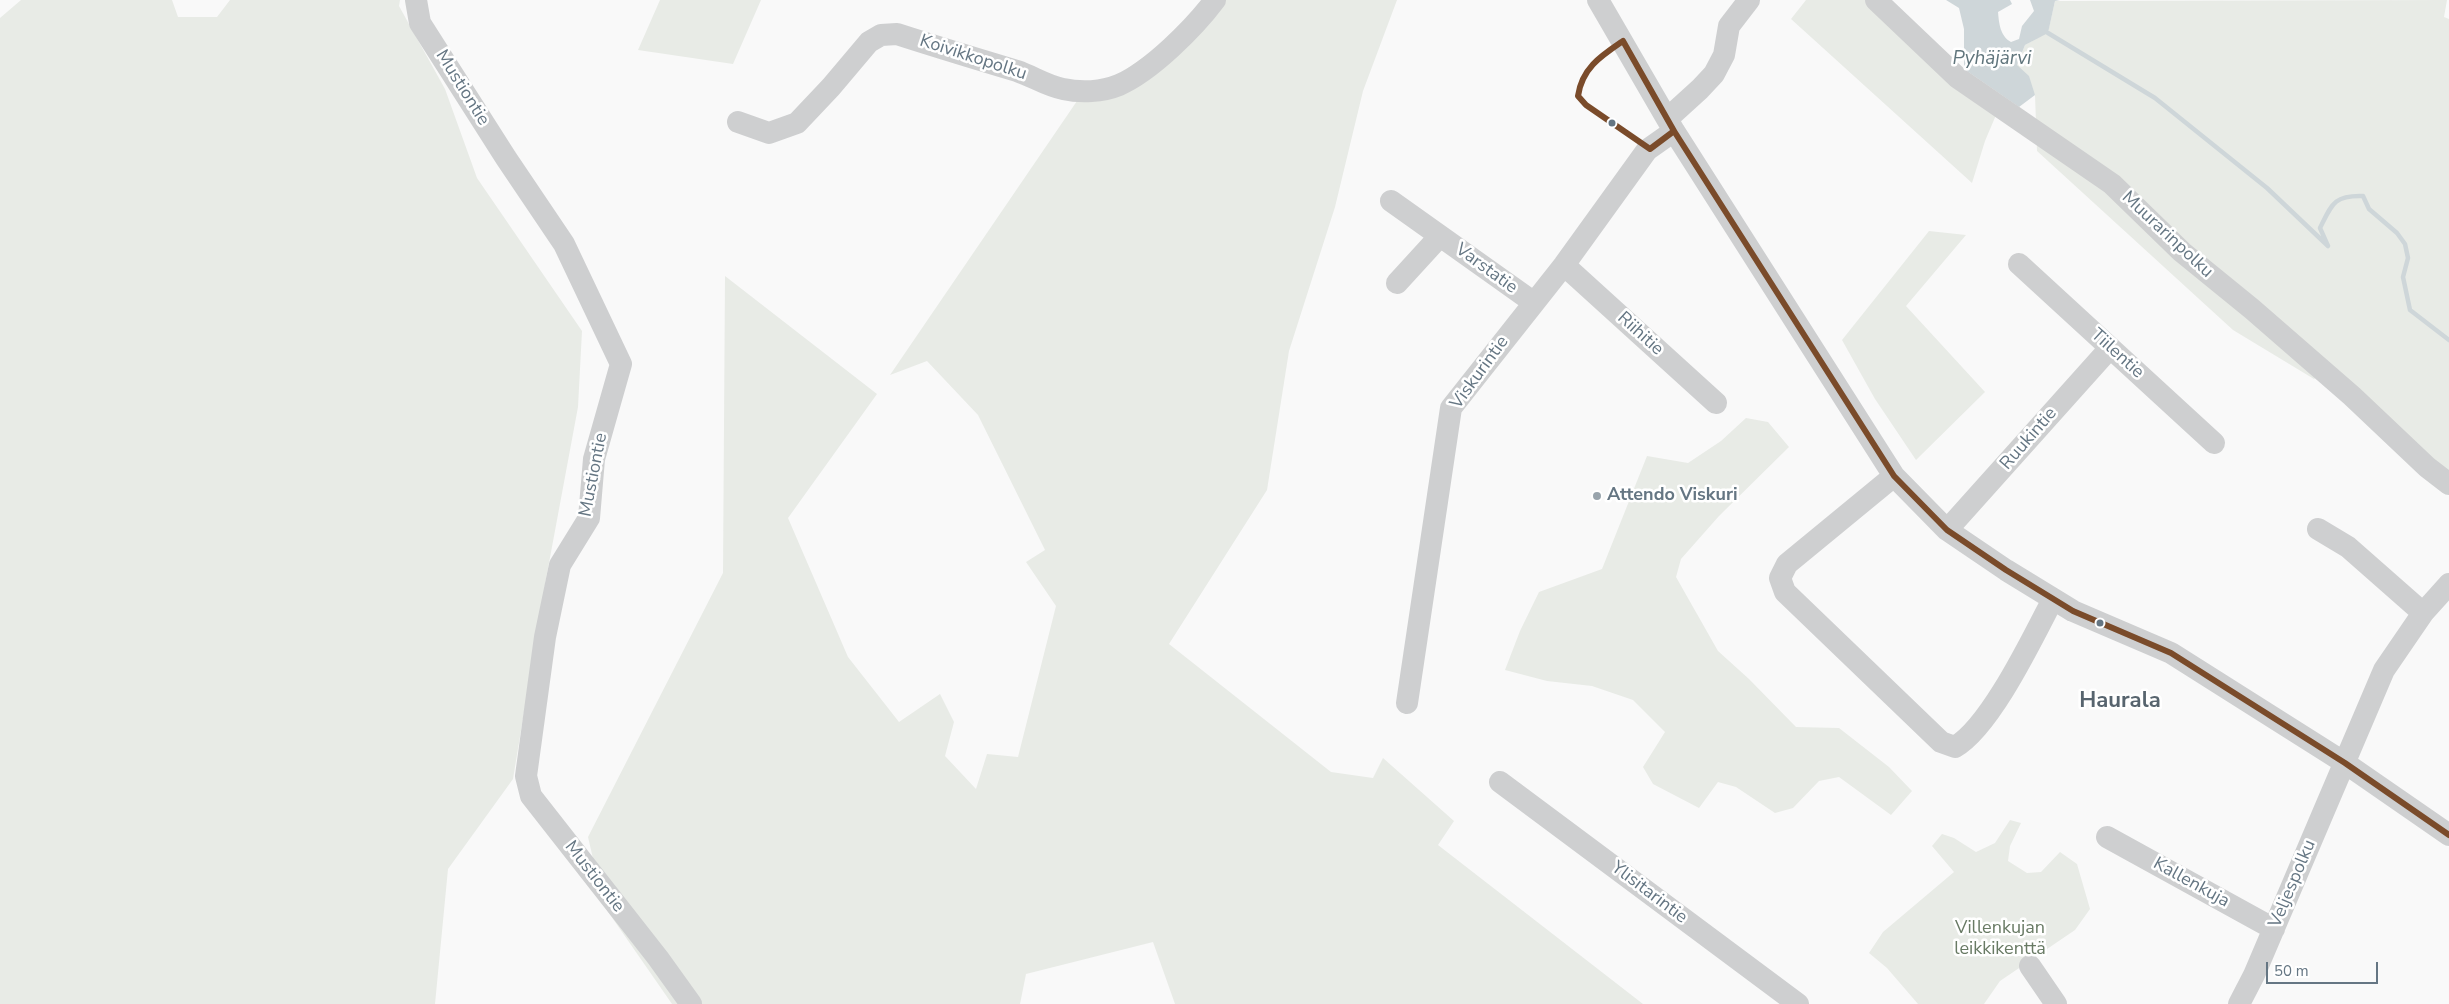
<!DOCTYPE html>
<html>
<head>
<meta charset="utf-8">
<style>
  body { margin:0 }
  #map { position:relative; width:2449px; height:1004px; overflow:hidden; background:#f9f9f9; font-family:"Nunito Sans",sans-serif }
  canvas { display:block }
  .scale { position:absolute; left:2266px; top:962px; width:112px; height:22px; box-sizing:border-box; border:2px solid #657683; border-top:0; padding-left:6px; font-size:15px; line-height:18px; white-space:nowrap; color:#657683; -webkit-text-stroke:4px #fff; paint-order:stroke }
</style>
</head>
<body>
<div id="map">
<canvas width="2449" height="1004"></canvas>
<div class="scale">50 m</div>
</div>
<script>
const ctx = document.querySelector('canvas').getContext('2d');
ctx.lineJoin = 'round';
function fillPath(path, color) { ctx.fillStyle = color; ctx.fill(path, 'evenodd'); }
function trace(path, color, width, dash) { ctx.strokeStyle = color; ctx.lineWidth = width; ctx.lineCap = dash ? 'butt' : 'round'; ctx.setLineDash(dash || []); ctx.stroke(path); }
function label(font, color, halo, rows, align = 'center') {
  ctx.font = font + ' "Nunito Sans",sans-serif'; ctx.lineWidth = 5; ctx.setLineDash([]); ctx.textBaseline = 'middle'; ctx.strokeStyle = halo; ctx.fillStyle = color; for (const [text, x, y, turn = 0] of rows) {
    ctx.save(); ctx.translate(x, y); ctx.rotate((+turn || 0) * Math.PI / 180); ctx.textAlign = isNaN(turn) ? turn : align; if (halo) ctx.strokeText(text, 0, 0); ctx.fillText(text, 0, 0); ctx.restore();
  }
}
const green = new Path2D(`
  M21,0H172L178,17H217L230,0H400L399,6L445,89L477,178L582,331L578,407L546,579L513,779L448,869L435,1004H0V18Z
  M660,0H761L733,64L638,50Z
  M1225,0H1397L1363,91L1335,207L1289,351L1267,490L1169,644L1331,772L1373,778L1383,758L1454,821L1438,845L1643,1004H1175L1153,942L1026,974L1020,1004H672L604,906L588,837L723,573L725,276L877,394L788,518L848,657L899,722L940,694L954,722L945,756L976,789L987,754L1018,757L1056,606L1026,562L1045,550L978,415L927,361L890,375L1077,101L1091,94Z
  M1806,0H1866L1996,115L1985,141L1972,183L1791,19Z
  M2447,0L2444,17L2449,19V473L2329,367L2314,379L2233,330L2037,151L2035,95L2017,65L2025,45L2048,32L2055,1Z
  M1929,231L1966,235L1906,306L1985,392L1916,460L1875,399L1842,340Z
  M1746,418L1768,422L1789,447L1719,516L1681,559L1676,577L1718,651L1749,679L1796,727L1839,728L1889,767L1912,791L1891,815L1839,777L1819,781L1793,808L1775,813L1736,787L1718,782L1699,808L1653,784L1643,767L1665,732L1633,700L1592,686L1547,681L1505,670L1520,631L1539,592L1602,569L1647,456L1688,463L1721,441Z
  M2010,820L2021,823L2010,846L2008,861L2027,873L2041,872L2060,852L2077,864L2090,909L2075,930L2000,981L1984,1004H1918L1887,968L1869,953L1883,932L1954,872L1932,846L1942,834L1954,838L1976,852L1995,843Z`);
const water = new Path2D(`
  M1946,0H2010L2012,4L1998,12C1999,23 2000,36 2011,42L2019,39L2022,26L2034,11L2030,0H2060L2055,1L2048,33L2025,45L2017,65L2029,76L2035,95L2019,107L1964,69V29L1959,8Z`);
const stream = new Path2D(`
  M2048,33L2155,98L2267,188L2328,246L2320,228C2332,204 2334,195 2363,196L2369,209L2397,233L2405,244L2408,258L2403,277L2410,310L2449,340`);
const minor = new Path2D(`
  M416,0L420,23L506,158L564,244L621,364L594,459L589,518L560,565L545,637L526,776L531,796L658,958L691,1004
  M1598,0L1674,131L1894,476L1947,530L2006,570L2073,611L2171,653L2345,763L2449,835
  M1876,0L1958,78L2112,184L2182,252L2252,309L2352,396L2427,467L2449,484
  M1667,119L1700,89L1714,74L1724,55L1729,26L1749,0
  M738,122L769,133L797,123L831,87L869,42L881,35L897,34C937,47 977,59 1017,71C1032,76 1047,86 1063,89C1081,93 1102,92 1119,85C1151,71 1194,28 1215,0
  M1391,201L1533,302
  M2019,264L2214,443
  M1564,265L1716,403
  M1397,283L1440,236
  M1894,476L1787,564L1780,578L1785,592L1941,742L1955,747C1991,726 2033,637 2053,599
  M2318,529L2348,547L2423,613
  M1947,530L2110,348
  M1407,703L1451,408L1564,265L1647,150L1674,131
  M1500,782L1798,1004
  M2107,837L2274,929
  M2030,966L2056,1004
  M2239,1004L2254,975L2384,670L2423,613L2449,584`);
const bus1 = new Path2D(`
  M1623,41L1674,131L1650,149L1586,105L1578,96C1582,68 1601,56 1623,41Z
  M1674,131L1894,476L1947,530L2006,570L2073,611L2171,653L2345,763L2449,835`);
const markers = [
  [1612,123,4.5,"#657683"],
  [1597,496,5,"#99a4ac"],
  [2100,623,4.5,"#657683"]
];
const streetNames = [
  ["Koivikkopolku",973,58,18],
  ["Mustiontie",462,88,58],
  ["Muurarinpolku",2167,235,43],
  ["Varstatie",1486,269,36],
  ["Riihitie",1640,334,42],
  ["Tiilentie",2117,354,42],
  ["Viskurintie",1480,373,-54],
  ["Ruukintie",2029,439,-49],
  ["Mustiontie",594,475,-79],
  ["Mustiontie",594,877,52],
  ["Kallenkuja",2191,883,29],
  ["Veljespolku",2293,884,-67],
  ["Ylisitarintie",1649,893,37]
];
const poiNames = [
  ["Attendo Viskuri",1607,496]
];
const parkNames = [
  ["Villenkujan",2000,929],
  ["leikkikenttä",2000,950]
];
const waterNames = [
  ["Pyhäjärvi",1992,59]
];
const districtNames = [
  ["Haurala",2120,702]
];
fillPath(green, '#e8ebe6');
fillPath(water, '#ced6d9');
trace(stream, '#ced6d9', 4.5);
trace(minor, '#cecfd0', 22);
trace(bus1, '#7a4b2a', 6);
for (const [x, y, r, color] of markers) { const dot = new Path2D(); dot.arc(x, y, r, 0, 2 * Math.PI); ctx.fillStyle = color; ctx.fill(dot); trace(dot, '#fff', 2); }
label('18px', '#657683', '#fff', streetNames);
label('bold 18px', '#657683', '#fff', poiNames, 'left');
label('18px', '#687a64', '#fff', parkNames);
label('italic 19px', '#60757c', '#fff', waterNames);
label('bold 22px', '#57646e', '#fff', districtNames);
</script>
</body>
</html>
